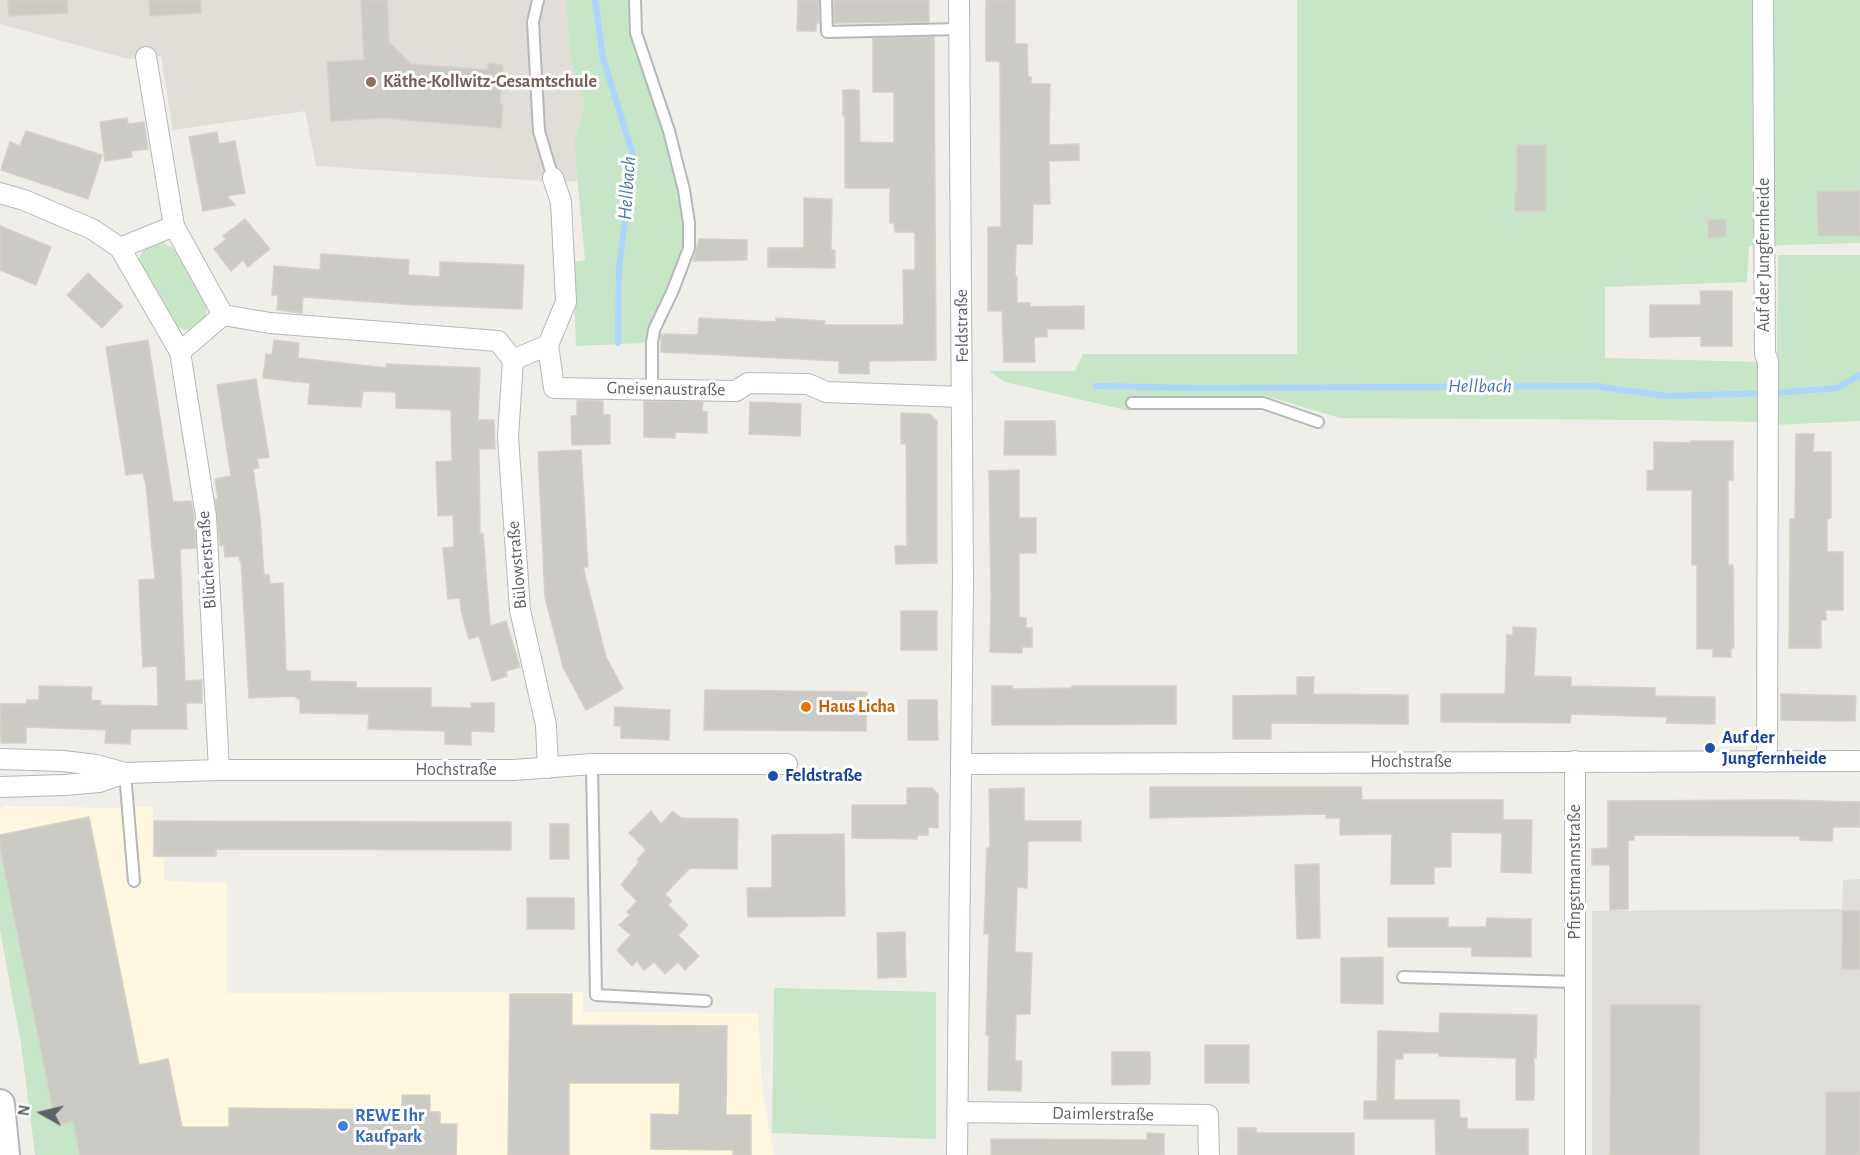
<!DOCTYPE html>
<html>
<head>
<meta charset="utf-8">
<style>
  body { margin:0 }
  #map { position:relative; width:1860px; height:1155px; overflow:hidden; background:#f0eee8; font-family:"Alegreya Sans",sans-serif }
  canvas { display:block }
  .north { position:absolute; left:12px; top:1083px; width:60px; height:60px; -webkit-text-stroke:4px #fff; paint-order:stroke; rotate:278deg; font-size:16px; font-weight:700; line-height:24px; text-align:center; color:#5f6267 }
  .north::after { content:''; display:block; margin:auto; width:21px; height:27px; background:#5f6267; clip-path:polygon(50% 0,100% 100%,50% 72%,0 100%) }
</style>
</head>
<body>
<div id="map">
<canvas width="1860" height="1155"></canvas>
<div class="north">N</div>
</div>
<script>
const ctx = document.querySelector('canvas').getContext('2d');
ctx.lineJoin = 'round';
function fillPath(path, color) { ctx.fillStyle = color; ctx.fill(path, 'evenodd'); }
function trace(path, color, width, dash) { ctx.strokeStyle = color; ctx.lineWidth = width; ctx.lineCap = dash ? 'butt' : 'round'; ctx.setLineDash(dash || []); ctx.stroke(path); }
function label(font, color, halo, rows, align = 'center') {
  ctx.font = font + ' "Alegreya Sans",sans-serif'; ctx.lineWidth = 6; ctx.setLineDash([]); ctx.textBaseline = 'middle'; ctx.strokeStyle = halo; ctx.fillStyle = color; for (const [text, x, y, turn = 0] of rows) {
    ctx.save(); ctx.translate(x, y); ctx.rotate((+turn || 0) * Math.PI / 180); ctx.textAlign = isNaN(turn) ? turn : align; if (halo) ctx.strokeText(text, 0, 0); ctx.fillText(text, 0, 0); ctx.restore();
  }
}
const commercial = new Path2D(`
  M4,806L116,808L153,806L152,857L164,858V881L227,883V993L583,992V1012L758,1013L762,1088L774,1155H35L21,1044L0,931V809Z`);
const industrial = new Path2D(`
  M1860,879V1155H1592V911L1842,909L1843,880Z`);
const education = new Path2D(`
  M0,0H566L570,58L584,104L575,138V154L578,181L564,182L562,175L542,181L316,166L305,111L173,130L161,56L128,59L0,24Z`);
const green = new Path2D(`
  M566,0H631L685,212V247L672,281L644,343L576,346L573,262L585,260L575,154V138L584,104L570,58Z
  M1297,0H1860V243L1749,246L1747,282L1605,287V358L1762,362L1761,422L1655,420L1340,418L1266,396H1130V411L1005,382L989,371H1075L1083,354H1297Z
  M155,242H162L174,249L207,306L205,321C194,329 186,334 174,324L138,265C140,252 144,248 155,242Z
  M1778,255H1860V421L1773,425L1774,353L1777,352Z
  M0,847L56,1124L73,1121L80,1155H35L21,1044L0,931Z
  M774,988L936,992V1139L772,1133Z`);
const stream = new Path2D(`
  M595,0L603,58L633,155L619,268L618,343
  M1096,386L1204,388L1594,386L1667,396L1774,393L1837,388L1860,375`);
const building = new Path2D(`
  M8,0H67L68,13L9,16Z
  M149,0H200L201,13L150,16Z
  M361,0H387L389,42L411,64L488,70V63L503,65L500,104H503L501,128L384,118L331,121L327,62L364,60Z
  M798,0H819V23H816V31H797Z
  M834,0H929V22L834,23Z
  M986,0H1015V44H1027L1028,77H1031V84H1050L1049,145L1079,144V160L1049,161L1050,204H1033L1032,244H1016L1015,277H1017V303H1030V307L1084,306V329H1047V337H1034L1035,362H1004L1002,311H988V227H1001L1000,61H986Z
  M934,37L936,360L869,361V374L839,373V361L661,352V334L698,335L699,318L776,322V318L825,321L824,325H904L903,270H915V232H895L894,223H890V188H845V116H843V90H859L860,142L894,143V92H873V38Z
  M127,118L128,124L144,122L148,149L131,151L132,157L105,161L100,122Z
  M26,131L102,155L88,199L1,170L10,142L20,146Z
  M217,132L219,144L235,141L245,193L227,196L235,205L203,211L189,137Z
  M1517,145H1546V211H1515V191H1517Z
  M1860,191V236H1818L1817,192Z
  M804,198L832,199L831,250H835V268L768,267V248H804Z
  M245,219L270,249L248,267L243,260L231,271L214,249L226,239L223,236Z
  M1726,219V237L1708,238V220Z
  M0,226L51,247L36,285L0,270Z
  M699,239L747,240V260L693,261Z
  M321,254L409,260L408,275L440,277V262L524,265L522,309L416,305L303,297L302,313L277,310L278,295H272L274,266L320,270Z
  M88,273L123,306L102,328L67,295Z
  M1700,291H1732V346H1701V336L1650,337V305H1701Z
  M148,340L173,502L191,501L194,517L196,548L180,549L185,681L202,680V703H186L187,729H131L130,744L105,743L106,730L26,727V743H1L0,704H26L27,700H39V686L92,687L91,700L101,701L100,705L158,706L157,666L143,667L141,633L139,580L155,579L146,485L143,473L126,475L106,347Z
  M274,340L299,343L298,358L386,368V364L480,368L478,420H494L495,449H479L480,534L483,533L490,626L506,621L520,667L506,671L507,676L492,681L479,636L469,639L461,610L460,598L448,599L443,548L454,547L453,515L438,516L436,462L452,461L451,410L396,408V392L363,391L361,407L308,404L310,383L263,378L266,354L272,355Z
  M256,379L269,457L257,459L259,468L253,469L260,517L264,575H269L270,584L283,583L286,671H310V681L356,682V688H431V707L472,708L471,703H494V732L471,731V745L445,744V731L368,729L369,714L300,713V699L296,698V696L249,698L241,561H240L239,556L225,557L224,545L220,546L215,499H218L215,479L231,476L217,385Z
  M577,400L603,401V415H610V444L572,445L571,416H577Z
  M644,401L703,402L702,411L707,412V433L675,432V438L644,437Z
  M750,402L801,404L800,436L749,434Z
  M901,413L930,414L937,421V563L896,564L895,546H907L906,444H901Z
  M1005,421H1055L1056,455H1004Z
  M1796,434H1814L1813,452H1831V518L1827,519V552H1843V610H1826V620H1821V648H1789L1790,519H1795Z
  M1690,441H1733V480H1728V565H1733L1734,648H1731V657H1713V649H1697V565H1692V490H1647V471L1654,470V442L1690,443Z
  M581,450L588,567H583L606,657L623,689L586,710L563,667L545,597L538,452Z
  M1019,470V518H1036V553H1019V617L1026,618V628H1032V647H1022V653L990,652L991,599L989,471Z
  M901,611H937V650H901Z
  M1513,627L1536,628L1534,676L1571,677V686L1655,688V696L1715,697V724L1666,723L1667,717L1571,714L1570,723L1441,722V694H1505L1507,635H1513Z
  M1297,677H1314L1313,694L1408,695V724L1271,723V739H1233V696L1297,695Z
  M992,686H1012L1013,689L1072,688V686H1176V724L992,725Z
  M705,690L867,692L866,731L704,730Z
  M1781,694L1856,696L1855,721L1781,720Z
  M908,700H937L938,740H908Z
  M615,707L670,710L669,740L621,738V726H614Z
  M1150,787H1361L1362,800H1503V820H1532L1531,873L1501,872L1502,833L1451,832V867H1434V884H1391L1392,834L1340,835V818H1326V814L1150,818Z
  M907,788H932L938,794V828L928,827V835H918L917,839L852,838V805H907Z
  M1024,788V821H1081V841H1028L1027,888L1017,887L1015,952L1032,953L1030,1014H1016L1015,1061H1022L1021,1091L988,1090L989,1035H986L989,934H984L987,848H990L989,789Z
  M1782,800L1860,802V827H1833L1832,841L1800,840V836L1634,835V840H1628V909L1610,910V865H1592V849L1608,848V801Z
  M651,811L661,824L673,811L681,818L738,819L737,869L690,868L665,894L672,901L668,905L688,925L678,935L699,956L685,970L678,962L665,974L654,962L644,970L637,961L632,966L617,950L631,935L619,925L630,915L627,912L637,901L621,885L639,862L637,860L646,850L629,833Z
  M89,817L139,1065L168,1059L182,1127H229V1108L402,1110V1095H430V1112H440V1124H457L456,1155H80L73,1121L56,1125L0,847V835Z
  M154,821L511,822V850L216,849V856H154Z
  M550,824H569V859H550Z
  M844,834L845,916L748,917L747,888H772V835Z
  M1319,864L1320,938L1297,939L1295,865Z
  M527,898H574V929H527Z
  M1843,911H1860V969H1842Z
  M1388,918H1448V927H1486L1487,918L1531,919V957L1472,956V947H1388Z
  M905,932L906,977L878,978L877,933Z
  M1383,957V1004L1341,1003V958Z
  M510,994H572V1025L727,1026L726,1115H751V1155H733V1150L651,1149V1114L679,1115L680,1083H569V1155H508Z
  M1611,1005H1700L1699,1155H1610Z
  M1440,1013L1537,1015L1536,1058H1534V1100H1516V1058L1439,1056V1053H1403V1059H1395L1394,1100H1459L1460,1118H1467V1129H1528V1155H1436L1435,1119H1364V1101H1377L1378,1031L1439,1033Z
  M1205,1045H1249V1083H1205Z
  M1112,1052H1150V1084L1112,1085Z
  M1826,1092H1860V1155H1826Z
  M1238,1128H1256V1133H1354V1155H1238Z
  M1147,1133L1164,1134V1155H991V1139L1147,1140Z`);
const lane = new Path2D(`
  M538,0L533,22L539,131L553,178
  M635,0L636,33L669,131L684,190L689,223V248L673,290L654,330L652,342V388
  M826,0L827,32L959,29
  M1132,403H1263L1318,422
  M592,764L596,995L706,1001
  M125,773L134,881
  M1403,977L1575,982`);
const street = new Path2D(`
  M1763,0L1765,354L1768,361V370L1767,762
  M146,57L174,226L223,315
  M0,193L24,200L92,229L120,248L180,352L206,516L219,770
  M120,248L174,226
  M223,315L270,323L498,341L513,360
  M548,345L566,302L561,202L553,178
  M180,352L223,315
  M513,360L548,345L554,388L736,391L748,383L808,384L826,392L962,397
  M513,360L508,437L520,610L546,725L548,768
  M0,759L63,761L96,765L125,773L219,770H514L592,764H787
  M962,764L1860,761
  M0,787L65,785L99,782L125,773
  M957,1112L1208,1115L1209,1155
  M957,1155L963,579L959,0
  M1575,1155V761`);
const secondary = new Path2D(`
  M0,1104L5,1155`);
const markers = [
  [371,82,6,"#8d6e63"],
  [806,707,6,"#e8710a"],
  [1710,748,6,"#1a4fb4"],
  [773,776,6,"#1a4fb4"],
  [343,1126,6,"#3f7fe0"]
];
const educationNames = [
  ["Käthe-Kollwitz-Gesamtschule",383,82]
];
const streetNames = [
  ["Auf der Jungfernheide",1764,255,-90],
  ["Feldstraße",962,326,-91],
  ["Gneisenaustraße",666,389,1],
  ["Blücherstraße",207,560,-94],
  ["Bülowstraße",517,565,-95],
  ["Hochstraße",1411,762],
  ["Hochstraße",456,770],
  ["Pfingstmannstraße",1575,872,-90],
  ["Daimlerstraße",1103,1114,1]
];
const foodNames = [
  ["Haus Licha",818,707]
];
const transitNames = [
  ["Auf der",1722,738],
  ["Jungfernheide",1722,759],
  ["Feldstraße",785,776]
];
const shopNames = [
  ["REWE Ihr",355,1116],
  ["Kaufpark",355,1137]
];
const waterNames = [
  ["Hellbach",627,188,-86],
  ["Hellbach",1480,386]
];
fillPath(commercial, '#fdf7e0');
fillPath(industrial, '#dfddda');
fillPath(education, '#e0ded6');
fillPath(green, '#c6e6c7');
trace(stream, '#acd6fb', 6);
fillPath(building, '#cccac4');
trace(building, '#d5d1c6', 1.5);
trace(lane, '#b5b7bb', 14);
trace(street, '#b5b7bb', 22);
trace(secondary, '#b4b6bb', 32);
trace(lane, '#fff', 10);
trace(street, '#fff', 20);
trace(secondary, '#fff', 28);
for (const [x, y, r, color] of markers) { const dot = new Path2D(); dot.arc(x, y, r, 0, 2 * Math.PI); ctx.fillStyle = color; ctx.fill(dot); trace(dot, '#fff', 2); }
label('bold 18px', '#785e54', '#fff', educationNames, 'left');
label('18px', '#5f6267', '#fff', streetNames);
label('bold 18px', '#c56008', '#fff', foodNames, 'left');
label('bold 18px', '#164399', '#fff', transitNames, 'left');
label('bold 18px', '#366cbe', '#fff', shopNames, 'left');
label('italic 20px', '#4876ae', '#fff', waterNames);
</script>
</body>
</html>
